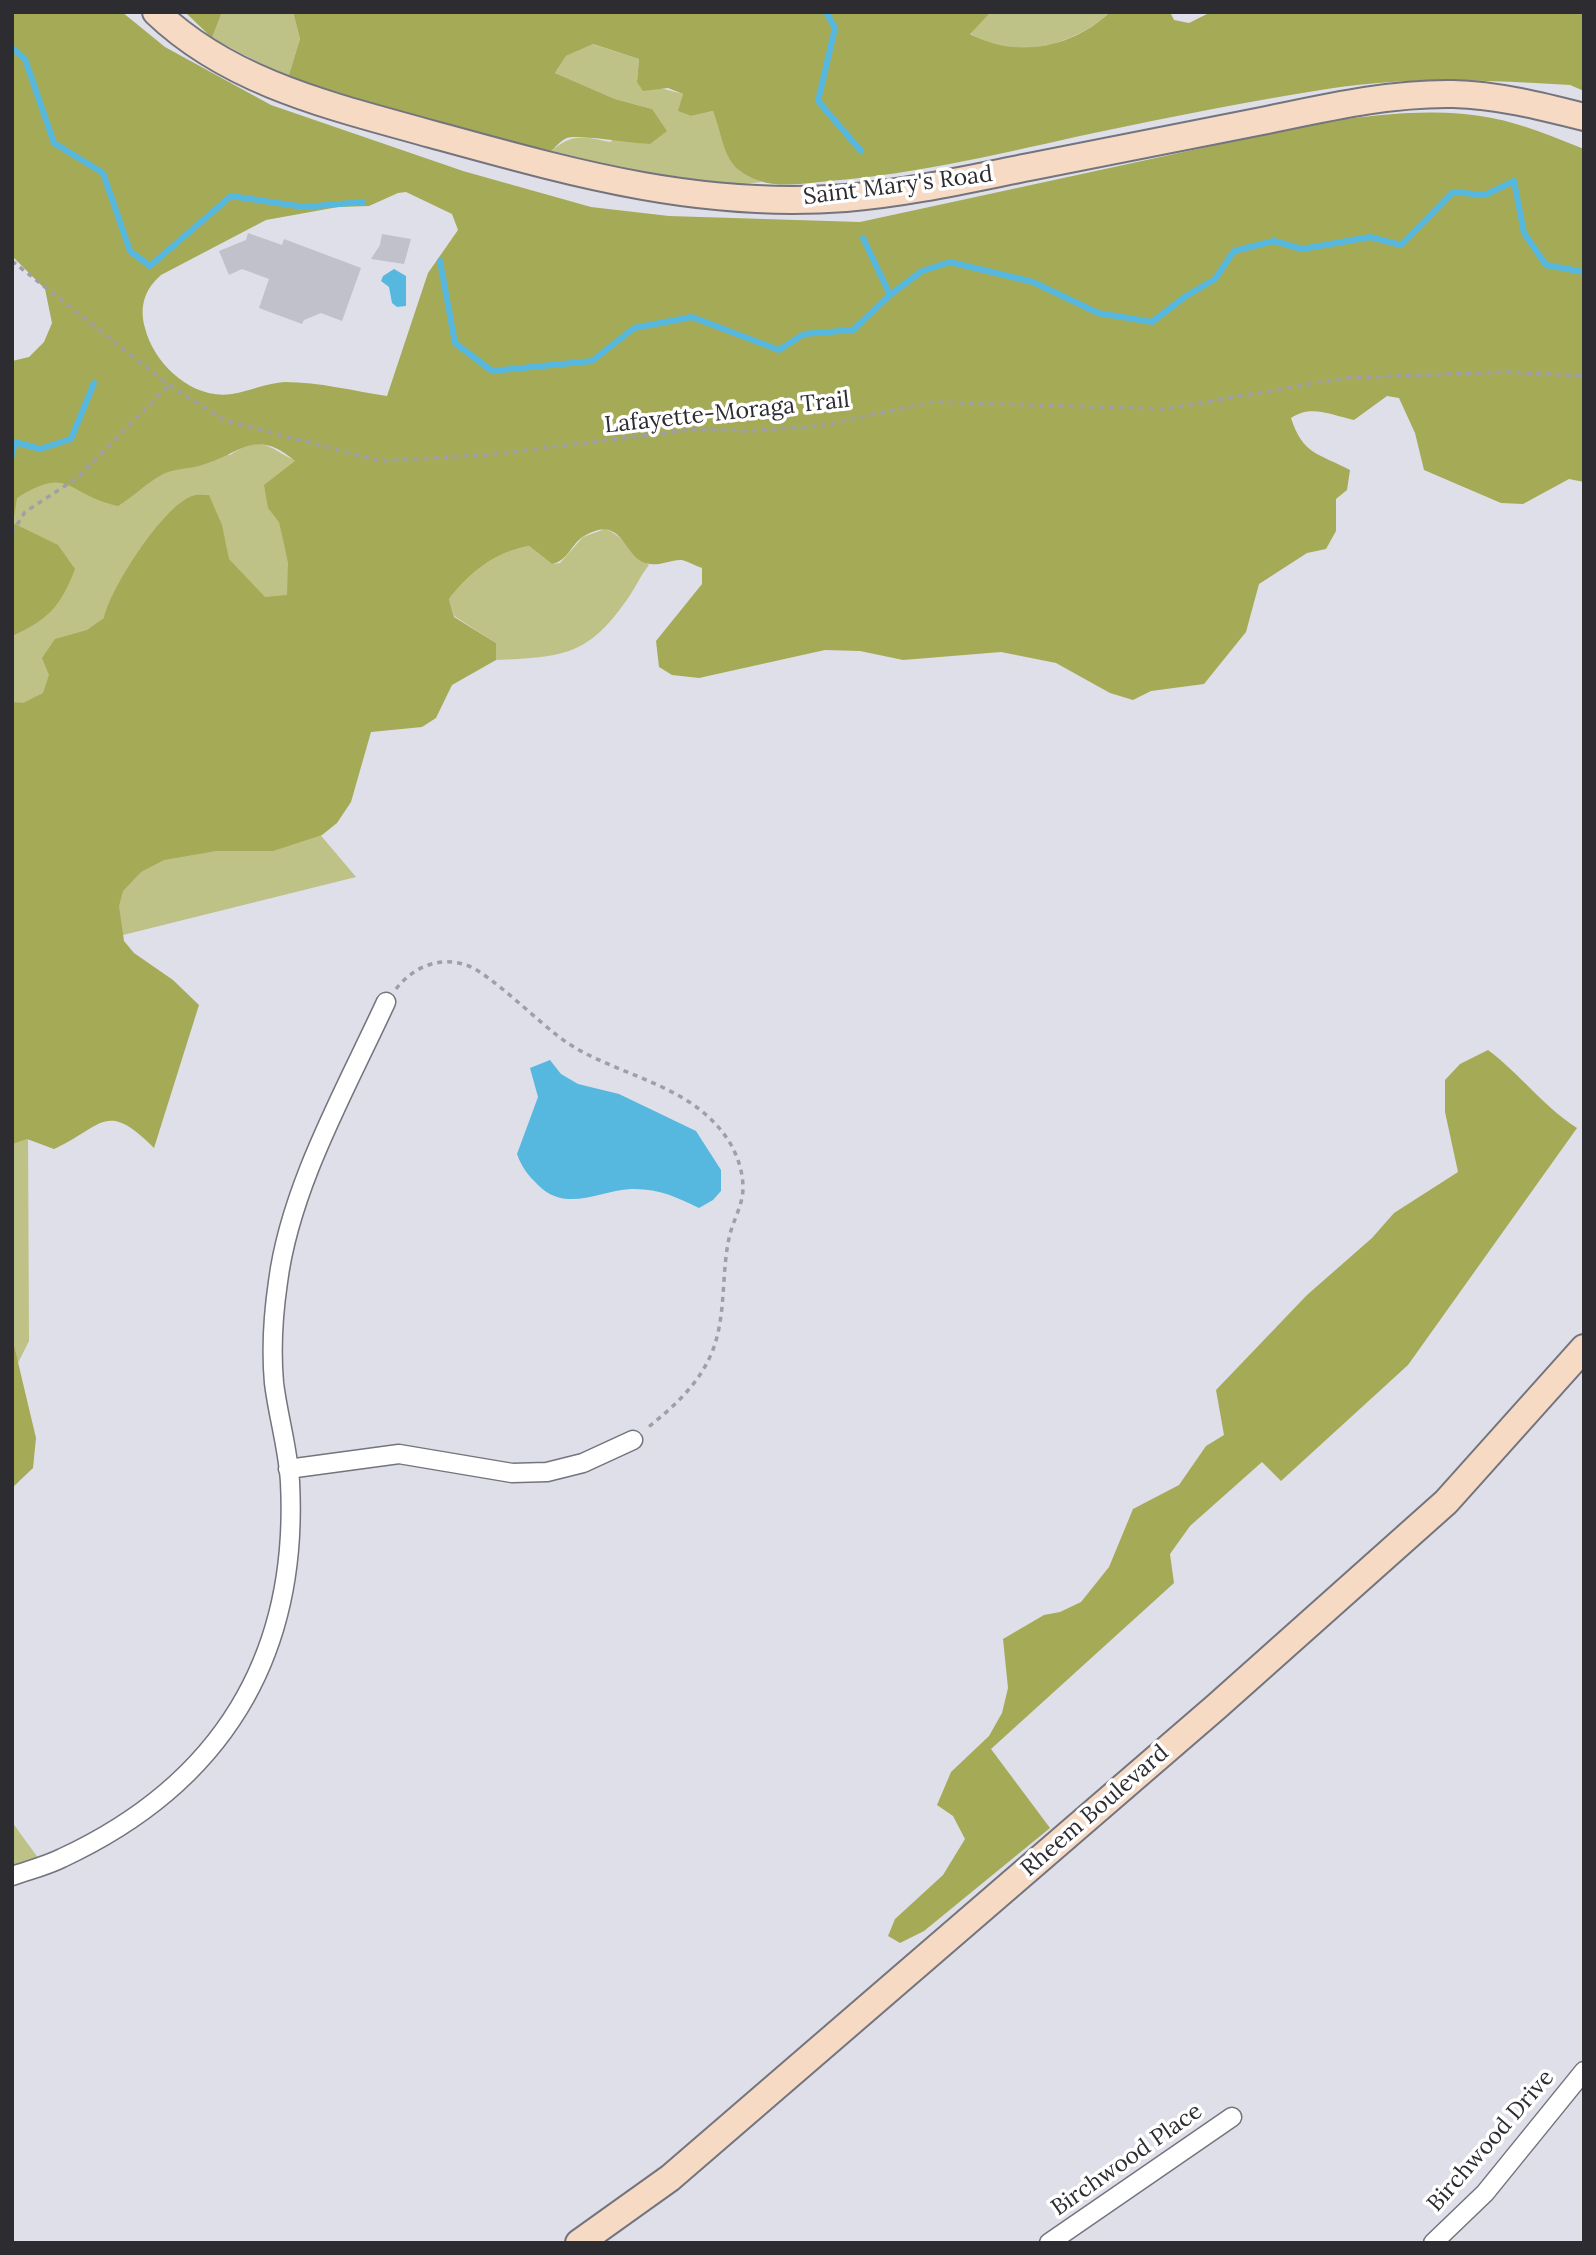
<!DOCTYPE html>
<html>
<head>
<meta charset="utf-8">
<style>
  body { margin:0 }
  #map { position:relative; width:1596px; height:2255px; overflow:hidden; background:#dfdfe9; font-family:Lora,serif }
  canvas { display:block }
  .frame { position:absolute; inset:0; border:14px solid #2d2d31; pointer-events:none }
</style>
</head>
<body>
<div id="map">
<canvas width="1596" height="2255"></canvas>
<div class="frame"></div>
</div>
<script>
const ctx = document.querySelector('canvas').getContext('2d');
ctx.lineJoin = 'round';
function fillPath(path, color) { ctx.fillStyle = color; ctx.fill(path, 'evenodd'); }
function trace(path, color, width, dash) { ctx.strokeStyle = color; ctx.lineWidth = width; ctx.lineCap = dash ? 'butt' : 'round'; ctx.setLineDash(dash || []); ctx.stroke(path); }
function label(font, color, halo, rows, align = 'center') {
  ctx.font = font + ' Lora,serif'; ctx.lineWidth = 7; ctx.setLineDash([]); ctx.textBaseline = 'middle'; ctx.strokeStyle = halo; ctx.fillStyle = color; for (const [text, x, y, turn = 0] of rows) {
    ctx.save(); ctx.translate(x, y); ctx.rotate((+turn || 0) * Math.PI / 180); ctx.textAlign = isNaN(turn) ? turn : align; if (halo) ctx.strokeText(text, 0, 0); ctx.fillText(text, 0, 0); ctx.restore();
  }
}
const green = new Path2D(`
  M222,12H293L300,39L288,78L212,38Z
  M991,12H1110C1080,40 1034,55 994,46C986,44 977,38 970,33Z
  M592,44L639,59L637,82L683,94L679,111L691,116L713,111L740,171L762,182L712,187L614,169L550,152C572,133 582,136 610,142L652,109L615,99L555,73L566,56Z
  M12,427L230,455C265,432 269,450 299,462C319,470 340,476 361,483L268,773L356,877L115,937L28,1129L29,1341L12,1375Z
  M605,529C625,536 631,554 649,565C640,576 635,589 626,601C587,657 560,657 496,660V643L454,616L449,599C470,572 495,552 529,546L552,564L560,563L583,537Z
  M12,1822L44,1866L12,1876Z`);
const forest = new Path2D(`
  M12,12H122L165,47L271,105L463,171L591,207L669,216L860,222L1322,122C1378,115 1436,107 1492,118C1523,124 1554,137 1584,149V482L1569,479L1523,504L1501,503L1424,470L1415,433L1399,398L1387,396L1354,420C1332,415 1311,404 1291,418C1303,455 1318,453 1350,470L1347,490L1336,499V531L1326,549L1307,553L1259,584L1246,632L1204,684L1151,691L1133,700L1110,693L1056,663L1001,652L903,660L860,651L825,650L699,678L672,675L659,667L656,641L702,584V568C696,566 689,562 682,560C672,559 660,566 650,564C622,561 626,512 584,536C571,544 568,561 552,564L529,546C495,552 470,572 449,599L454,617L496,643V660L452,685L436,718L422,727L371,732L351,802L337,823L322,835L273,851H216L164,860L141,872L123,891L119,906L124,941L134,953L173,980L199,1005L154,1148C105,1099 103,1127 54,1149L27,1139L12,1144V702L23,703L43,693L49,675L42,658L55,639L87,630L104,618C110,589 163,506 192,496C197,494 204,495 209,495L222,525L229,559L265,597L287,595L288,563L284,544L279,522L268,508L264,485L295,461C256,428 243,452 205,464C190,470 173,467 158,477C144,485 133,497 118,506C66,495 71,464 17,498L13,523L58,545L75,569C61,606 48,620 12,636V361L29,357L44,342L52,323L45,289L12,256ZM406,192L452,214L458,230L428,273L387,396C353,391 319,382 285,382C266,383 250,391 232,394C192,400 154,364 145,328C139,306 145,289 161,275L266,220L338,207L369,206L398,193Z
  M185,12H222L212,38Z
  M293,12H991L970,34C1016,59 1072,48 1110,12H1170L1174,20L1189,23L1211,12H1584V91L1570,85C1489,80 1408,76 1327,89C1249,101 1171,117 1094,133C1006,152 919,174 829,181C808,183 780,188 760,181C721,168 726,144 713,111L691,116L678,111L683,94L668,88L643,91L637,82L639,59L593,44L566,56L555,73L615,99L652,109L667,131L650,144C633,144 579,134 567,138C561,140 555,148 550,152L338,95L288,78L300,39Z
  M1488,1050C1520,1074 1543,1106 1577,1128L1408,1365L1281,1481L1262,1462L1190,1526L1170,1554L1174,1583L991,1749L1050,1828L924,1931L900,1943L888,1936L895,1919L943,1875L965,1839L953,1816L937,1805L951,1772L989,1736L1002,1713L1008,1688L1003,1639L1044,1615L1060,1612L1081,1602L1109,1567L1133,1509L1179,1485L1206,1446L1224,1435L1216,1390L1307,1295L1372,1238L1394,1213L1458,1172L1445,1112V1080L1460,1064Z
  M12,1337L36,1438L33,1468L12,1488Z`);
const water = new Path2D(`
  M394,269L406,276V306L397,307L392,303L389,287L381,281L383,276Z
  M550,1060L561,1074L578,1084L619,1094L696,1131L721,1170V1191L713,1200L699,1208C677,1197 657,1188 631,1189C598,1191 566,1213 538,1185C528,1175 522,1168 517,1154L538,1097L530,1068Z`);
const stream = new Path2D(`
  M826,12L835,28L818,101L861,151
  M12,48L25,59L54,143L103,173L130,251L150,266L231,196L304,207L363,202
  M863,238L890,295
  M440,261L455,343L492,371L592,361L634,328L692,317L779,350L804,334L853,330L890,295L922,271L950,262L1033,282L1098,313L1152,322L1186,296L1215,279L1234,251L1274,241L1302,249L1370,237L1401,245L1453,192L1485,195L1514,181L1524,233L1546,265L1584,272
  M12,455L15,442L40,449L71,439L94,383`);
const building = new Path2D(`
  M248,233L282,245L284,239L361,268L342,321L321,313L304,320L302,324L259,308L269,279L242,269L229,275L219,251L246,240Z
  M382,234L411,239L404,264L371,259L380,245Z`);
const path = new Path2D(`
  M12,261L169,385L224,420L380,461L487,455L697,429L748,431L818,426L933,402L1165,409L1345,378L1508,372L1584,376
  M12,533L25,512L77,478L169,385
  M396,989C413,967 439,956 466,965C489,972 541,1025 566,1042C620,1078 693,1083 730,1143C738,1157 743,1172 743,1188C743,1204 734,1219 730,1234C720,1274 728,1320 709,1359C695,1388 671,1409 646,1429`);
const street = new Path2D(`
  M288,1469L399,1454L512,1473L547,1472L583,1463L633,1440
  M12,1876C29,1870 46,1866 62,1858C221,1784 299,1657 290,1482C288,1448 278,1416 274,1383C271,1349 273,1316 278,1282C290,1187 346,1089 386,1002
  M1049,2243L1232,2117
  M1433,2243L1485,2193L1584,2071`);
const secondary = new Path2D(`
  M156,12C231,84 335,107 431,134C573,173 697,209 846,198C908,193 969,179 1029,167C1107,152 1184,136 1262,121C1325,108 1388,93 1453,94C1497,95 1541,106 1584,117
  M579,2243L670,2178L1216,1707L1446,1502L1584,1348`);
const streetNames = [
  ["Saint Mary's Road",898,186,-7],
  ["Lafayette-Moraga Trail",727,413,-6],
  ["Rheem Boulevard",1095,1811,-41],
  ["Birchwood Drive",1491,2141,-49],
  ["Birchwood Place",1127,2160,-35]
];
fillPath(green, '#bec286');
fillPath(forest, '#a5aa57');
fillPath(water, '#56b8df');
trace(stream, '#56b8df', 6);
fillPath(building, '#c0c1cb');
trace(street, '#73747d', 21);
trace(secondary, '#73747d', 30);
trace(path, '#9f9fa7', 3.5, [5, 5]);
trace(street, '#fff', 18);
trace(secondary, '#f6dac4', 26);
label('23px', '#2d2d31', '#fff', streetNames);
</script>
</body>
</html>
